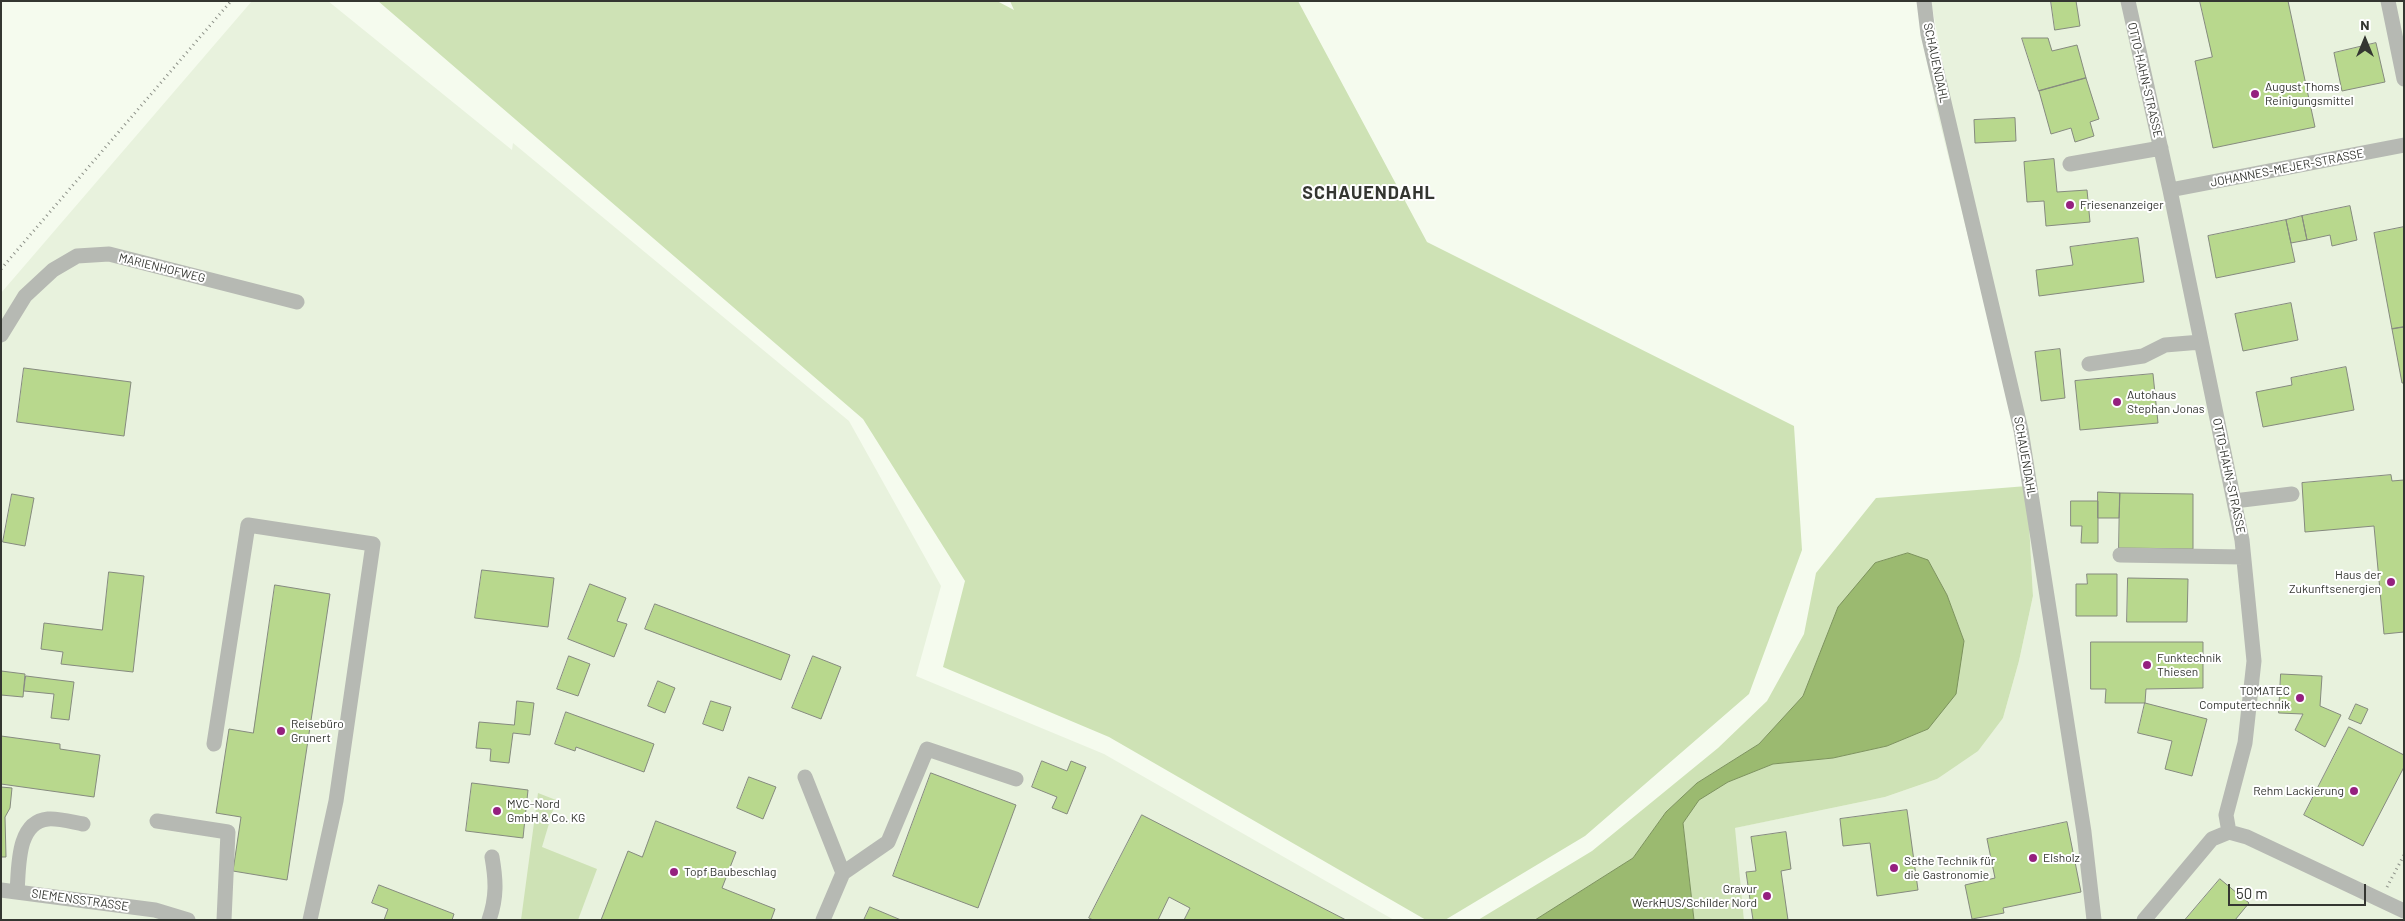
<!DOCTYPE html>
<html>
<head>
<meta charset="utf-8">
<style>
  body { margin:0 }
  #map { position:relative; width:2405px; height:921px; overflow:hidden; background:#f5fbee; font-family:Barlow,sans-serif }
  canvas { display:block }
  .frame { position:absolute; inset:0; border:2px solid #343631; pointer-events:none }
  .north { position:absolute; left:2340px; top:15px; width:50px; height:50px; -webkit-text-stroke:4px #fff; paint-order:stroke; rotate:0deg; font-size:14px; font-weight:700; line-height:20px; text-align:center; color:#343631 }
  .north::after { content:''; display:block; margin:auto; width:18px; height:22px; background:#343631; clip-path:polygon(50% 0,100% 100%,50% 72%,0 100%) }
  .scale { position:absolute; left:2228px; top:884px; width:138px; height:22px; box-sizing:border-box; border:2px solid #343631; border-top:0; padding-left:6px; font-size:15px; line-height:18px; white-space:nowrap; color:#343631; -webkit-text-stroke:4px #fff; paint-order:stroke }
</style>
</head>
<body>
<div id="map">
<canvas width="2405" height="921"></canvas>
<div class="frame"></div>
<div class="north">N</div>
<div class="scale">50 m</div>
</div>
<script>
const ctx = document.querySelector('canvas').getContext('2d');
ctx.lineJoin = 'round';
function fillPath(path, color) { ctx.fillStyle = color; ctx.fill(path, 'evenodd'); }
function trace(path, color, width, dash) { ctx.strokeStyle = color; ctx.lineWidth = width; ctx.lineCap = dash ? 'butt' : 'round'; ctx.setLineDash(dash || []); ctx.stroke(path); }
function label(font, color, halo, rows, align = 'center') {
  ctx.font = font + ' Barlow,sans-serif'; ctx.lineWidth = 4; ctx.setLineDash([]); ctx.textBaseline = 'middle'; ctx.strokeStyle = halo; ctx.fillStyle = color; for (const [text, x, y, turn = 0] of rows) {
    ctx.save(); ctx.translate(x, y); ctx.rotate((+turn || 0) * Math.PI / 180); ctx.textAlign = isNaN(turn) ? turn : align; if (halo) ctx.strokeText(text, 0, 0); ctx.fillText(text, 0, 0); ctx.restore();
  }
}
const built = new Path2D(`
  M252,1H328L512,150L513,143L849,421L941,586L916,676L1104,754L1394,920H1V293Z
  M1931,1H2404V920H1744L1734,828L1885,797L1937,779L2003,718L2019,661L2033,596L2027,486L2016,431L1934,99L1946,80Z`);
const green = new Path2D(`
  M378,1H997L1014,10L1010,1H1298L1427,242L1794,426L1802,550L1749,694L1585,836L1445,920H1426L1109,737L943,667L965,581L863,419Z
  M2027,486L2033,596L2019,661L2003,718L1978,751L1937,779L1885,797L1735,828L1744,920H1694L1683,823L1698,800L1728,782L1773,764L1833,758L1887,746L1928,729L1964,641L1947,595L1928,560L1838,608L1803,696L1759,744L1697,783L1666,812L1633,858L1535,920H1478L1592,851L1718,748L1767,701L1804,634L1816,573L1876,498Z
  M538,793L556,800L542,847L597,869L578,920H521Z`);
const water = new Path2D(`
  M1908,553L1928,560L1947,595L1964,641L1956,694L1928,729L1887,746L1833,758L1773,764L1728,782L1699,800L1683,823L1694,920H1535L1633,858L1666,812L1697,783L1759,744L1803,696L1838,607L1875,563Z`);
const building = new Path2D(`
  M2051,1H2076L2080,26L2055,30Z
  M2200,1H2288L2315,127L2213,148L2195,61L2212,57Z
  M2022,38H2048L2052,51L2077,45L2086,78L2039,91Z
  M2376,43L2385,82L2342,91L2334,53Z
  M2086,78L2099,119L2090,122L2094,136L2075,142L2071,128L2051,134L2039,91Z
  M2015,118L2016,141L1975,143L1974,120Z
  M2054,159L2057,192L2087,190L2090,222L2046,226L2044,201L2027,202L2024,162Z
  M2350,206L2357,240L2332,246L2330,235L2307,240L2302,216Z
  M2302,216L2307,240L2291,243L2286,220Z
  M2286,220L2295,262L2216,278L2208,236Z
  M2404,227V327L2392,329L2374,233Z
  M2138,238L2144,282L2039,296L2036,270L2073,265L2070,247Z
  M2291,303L2298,340L2243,351L2235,314Z
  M2404,327V383H2402L2392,329Z
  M2060,349L2065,398L2041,401L2035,352Z
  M2346,367L2354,410L2263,427L2256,392L2292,385L2291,378Z
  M24,368L131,382L124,436L17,422Z
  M2153,374L2158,423L2080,430L2075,381Z
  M2391,475L2392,481L2404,480V632L2384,634L2374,526L2305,532L2302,483Z
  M2098,492L2120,493L2119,518H2098Z
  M2120,493L2193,494V549L2119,548Z
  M12,494L34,498L25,546L3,542Z
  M2071,501H2098V543H2081L2082,526H2071Z
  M482,570L554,578L548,627L475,618Z
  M109,572L144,576L133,672L61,664L63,652L41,649L44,623L102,630Z
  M2087,574H2117V616H2076V584H2087Z
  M2128,578L2188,579L2187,622H2127Z
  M590,584L626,598L617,621L627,624L614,657L568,639Z
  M275,585L330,594L287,880L233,871L241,817L216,813L229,729L253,733Z
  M655,604L790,655L781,680L645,629Z
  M2091,642H2203V688L2146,689L2145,703H2105L2106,689H2091Z
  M569,656L590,664L578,696L557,689Z
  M813,656L841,667L821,719L792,708Z
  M1,671L25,674L23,697L1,695Z
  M2281,674L2322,676L2320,706L2341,715L2325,747L2295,730L2303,714L2279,713Z
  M26,676L74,682L69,720L51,718L54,694L24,691Z
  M658,681L675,688L665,713L648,706Z
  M517,701L534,703L530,735L513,733L509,763L490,761L491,749L476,748L479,722L514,725Z
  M711,701L731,707L723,731L703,724Z
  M2145,703L2207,719L2192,776L2165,769L2172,741L2138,733Z
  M2356,704L2368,709L2361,724L2349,719Z
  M566,712L654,744L644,772L576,747L575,751L555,744Z
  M2349,727L2404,755V767L2363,846L2304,815Z
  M1,736L60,744V749L100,755L94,797L1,784Z
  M1042,761L1067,771L1071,761L1086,767L1067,814L1052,808L1057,797L1032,787Z
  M931,773L1016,805L978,908L893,876Z
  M749,777L776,787L763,819L737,808Z
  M472,783L528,790L523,838L466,831Z
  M1,787L12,788L10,808L5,817L6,857H1Z
  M1907,810L1918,890L1877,896L1870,843L1843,846L1840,819Z
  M1142,815L1346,920H1184L1190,908L1169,897L1158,920H1093L1089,918Z
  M656,821L736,852L722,888L775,909L771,920H601L628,851L642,857Z
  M2067,822L2081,892L2003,908L2004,913L1972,919L1965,885L1995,878L1987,839Z
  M1786,832L1791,869L1781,871L1788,920H1753L1746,872L1756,871L1751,837Z
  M2220,879L2249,903L2235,920H2185Z
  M379,885L454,914L452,920H384L388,909L372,903Z
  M870,907L901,920H864Z`);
const path = new Path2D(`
  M1,269L231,1
  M2387,887L2404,855`);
const minor = new Path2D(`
  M1924,1L1928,34L2021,430L2084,832L2094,920
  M2128,1L2170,190L2242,540L2254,661L2245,743L2226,815L2229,832
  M2388,1L2404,79
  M2070,164L2161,148
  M2170,190L2404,145
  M1,335L25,296L53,270L77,256L109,254L297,302
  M2089,364L2143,356L2165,345L2201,342
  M2234,501L2292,494
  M2120,555L2243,557
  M214,744L248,525L373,544L336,801L310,920
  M805,777L843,873L823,920
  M157,821L228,832L224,920
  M2229,832L2247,837L2404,911
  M843,873L888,842L927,749L1016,779
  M1,890L155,910L188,920
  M17,892C19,869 16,822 48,819C58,818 72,822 83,824
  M489,920C497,897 496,880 492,857
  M2144,920L2212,839L2229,832`);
const markers = [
  [2255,94,5,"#95217f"],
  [2070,205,5,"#95217f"],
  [2117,402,5,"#95217f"],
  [2391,582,5,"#95217f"],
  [2147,665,5,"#95217f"],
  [2300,698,5,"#95217f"],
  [281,731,5,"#95217f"],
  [2354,791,5,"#95217f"],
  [497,811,5,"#95217f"],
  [2033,858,5,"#95217f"],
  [1894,868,5,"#95217f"],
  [674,872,5,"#95217f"],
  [1767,896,5,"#95217f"]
];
const streetNames = [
  ["SCHAUENDAHL",1936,63,78],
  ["OTTO-HAHN-STRASSE",2145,80,77],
  ["JOHANNES-MEJER-STRASSE",2287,168,-11],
  ["MARIENHOFWEG",162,268,14],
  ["SCHAUENDAHL",2025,457,80],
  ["OTTO-HAHN-STRASSE",2229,476,78],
  ["SIEMENSSTRASSE",80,900,8]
];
const poiNames = [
  ["August Thoms",2265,87],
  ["Reinigungsmittel",2265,101],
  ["Friesenanzeiger",2080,205],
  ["Autohaus",2127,395],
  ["Stephan Jonas",2127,409],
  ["Haus der",2381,575,"right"],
  ["Zukunftsenergien",2381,589,"right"],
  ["Funktechnik",2157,658],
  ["Thiesen",2157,672],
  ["TOMATEC",2290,691,"right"],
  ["Computertechnik",2290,705,"right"],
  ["Reisebüro",291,724],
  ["Grunert",291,738],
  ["Rehm Lackierung",2344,791,"right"],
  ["MVC-Nord",507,804],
  ["GmbH & Co. KG",507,818],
  ["Elsholz",2043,858],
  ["Sethe Technik für",1904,861],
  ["die Gastronomie",1904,875],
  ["Topf Baubeschlag",684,872],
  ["Gravur",1757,889,"right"],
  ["WerkHUS/Schilder Nord",1757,903,"right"]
];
const districtNames = [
  ["SCHAUENDAHL",1369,193]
];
fillPath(built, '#e8f2dd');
fillPath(green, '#cee2b5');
fillPath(water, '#9bba70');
trace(water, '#7c925d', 1);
fillPath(building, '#b8d88d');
trace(building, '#868b7f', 1);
trace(path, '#8d9188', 3, [1, 4]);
trace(minor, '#b6b9b3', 15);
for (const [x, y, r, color] of markers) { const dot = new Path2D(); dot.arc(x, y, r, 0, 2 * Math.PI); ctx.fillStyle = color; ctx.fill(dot); trace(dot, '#fff', 2); }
label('12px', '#343631', '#fff', streetNames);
label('12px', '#343631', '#fff', poiNames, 'left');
ctx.letterSpacing = '1px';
label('bold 18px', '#343631', '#fff', districtNames);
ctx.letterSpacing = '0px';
</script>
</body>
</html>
